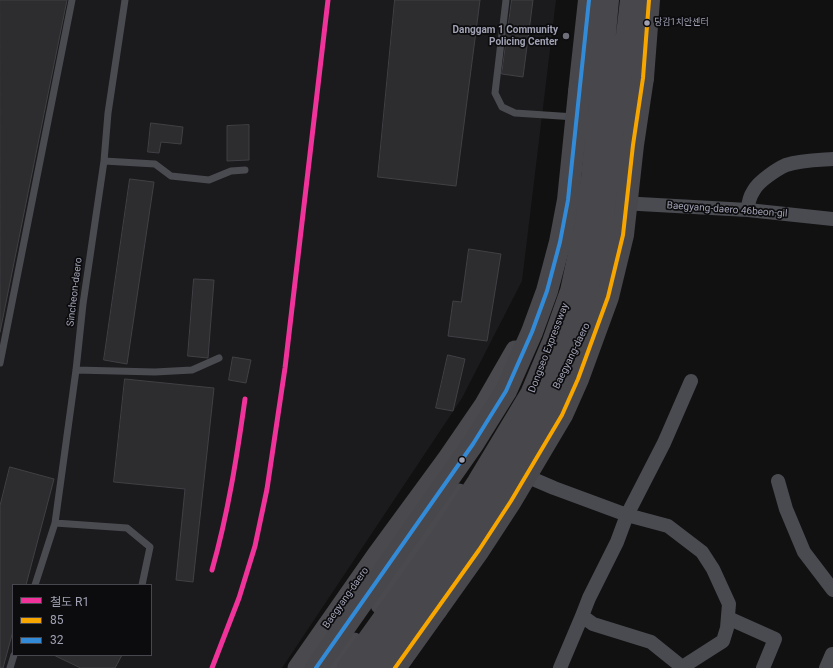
<!DOCTYPE html>
<html>
<head>
<meta charset="utf-8">
<style>
  body { margin:0 }
  #map { position:relative; width:833px; height:668px; overflow:hidden; background:#111; font-family:Roboto,"Noto Sans KR",sans-serif }
  canvas { display:block }
  .legend { position:absolute; left:12px; top:584px; width:140px; height:72px; box-sizing:border-box; background:#0c0b0d; border:1px solid #474750; margin:0; padding:5px 7px; list-style:none; font-size:12px; color:#a0a2b4 }
  .legend li { display:flex; align-items:center; gap:8px; height:20px }
  .legend b { width:20px; border:1px solid #474750 }
</style>
</head>
<body>
<div id="map">
<canvas width="833" height="668"></canvas>
<ul class="legend">
<li><b style="height:5px;background:#ef339a"></b>철도 R1</li>
<li><b style="height:5px;background:#f7a600"></b>85</li>
<li><b style="height:5px;background:#338bd7"></b>32</li>
</ul>
</div>
<script>
const ctx = document.querySelector('canvas').getContext('2d');
ctx.lineJoin = 'round';
function fillPath(path, color) { ctx.fillStyle = color; ctx.fill(path, 'evenodd'); }
function trace(path, color, width, dash) { ctx.strokeStyle = color; ctx.lineWidth = width; ctx.lineCap = dash ? 'butt' : 'round'; ctx.setLineDash(dash || []); ctx.stroke(path); }
function label(font, color, halo, rows, align = 'center') {
  ctx.font = font + ' Roboto,"Noto Sans KR",sans-serif'; ctx.lineWidth = 3.5; ctx.setLineDash([]); ctx.textBaseline = 'middle'; ctx.strokeStyle = halo; ctx.fillStyle = color; for (const [text, x, y, turn = 0] of rows) {
    ctx.save(); ctx.translate(x, y); ctx.rotate((+turn || 0) * Math.PI / 180); ctx.textAlign = isNaN(turn) ? turn : align; if (halo) ctx.strokeText(text, 0, 0); ctx.fillText(text, 0, 0); ctx.restore();
  }
}
const built = new Path2D(`
  M0,0H556L522,281L462,398L282,668H0ZM13,585H151V655H13Z`);
const building = new Path2D(`
  M0,0H67L0,332Z
  M395,0H480L456,186L378,177Z
  M512,0H533L523,77L502,74Z
  M151,123L183,127L181,144L161,142L159,153L148,152Z
  M249,125V160L227,161V126Z
  M130,179L154,182L127,364L104,360Z
  M469,249L501,254L487,341L448,336L453,301L461,302Z
  M194,279L214,280L208,358L188,356Z
  M448,355L465,359L453,411L436,408Z
  M233,357L251,360L246,383L229,380Z
  M125,379L214,388L193,582L176,580L185,489L114,482Z
  M10,467L54,479L26,585H13V631L3,668H0V506Z
  M54,655H122L115,668H81Z`);
const lane = new Path2D(`
  M506,0L495,93L502,107L515,113L575,117
  M104,161L155,164L171,176L209,180L231,171L245,170
  M0,363L72,0
  M76,370L155,372L192,370L219,358
  M55,523L127,528L150,547L142,585
  M35,585L55,523L76,370L83,304L104,161L108,113L125,0
  M10,668L14,655`);
const street = new Path2D(`
  M621,203L748,210L833,219
  M748,210C748,203 750,196 754,190C759,181 777,169 786,165C801,160 818,160 833,159
  M519,473L554,488L627,515L668,526L702,552L713,569L729,604L727,628L723,641L681,668
  M778,481L786,509L804,552L833,590
  M728,618L775,639L763,668
  M682,667L651,642L593,624L582,616L589,598L617,542L627,515L664,443L691,381
  M560,668L582,616
  M826,668L832,654`);
const secondary = new Path2D(`
  M380,605L459,493
  M297,668L376,555L447,458L484,404L515,350
  M335,668L354,642`);
const highway = new Path2D(`
  M643,78L649,0
  M579,92L589,0
  M348,668L437,544L478,482L531,394L553,342L571,291L584,230L592,178L608,0
  M372,668L498,491L548,402L567,360L592,295L605,228L631,0
  M395,668L437,609`);
const highwayBridge = new Path2D(`
  M437,609L479,550L511,501L562,415L578,379L608,297L623,235L633,145L643,78
  M316,668L473,444L506,391L532,332L547,291L560,242L568,200L579,92`);
const bus1 = new Path2D(`
  M395,668L479,550L511,501L562,415L578,379L608,297L623,235L633,145L643,78L649,0`);
const bus2 = new Path2D(`
  M316,668L473,444L506,391L532,332L547,291L560,242L568,200L589,0`);
const rail1 = new Path2D(`
  M212,570C228,514 237,456 245,399
  M212,668L239,598L255,546L267,489L285,368L328,0`);
const markers = [
  [647,23,3.5,"#a0a2b4"],
  [566,36,4,"#6e6f7b"],
  [462,460,3.5,"#a0a2b4"]
];
const busNames = [
  ["당감1치안센터",654,23]
];
const poiNames = [
  ["Danggam 1 Community",558,30],
  ["Policing Center",558,42]
];
const streetNames = [
  ["Baegyang-daero 46beon-gil",727,210,4],
  ["Sincheon-daero",75,292,-83],
  ["Dongseo Expressway",549,348,-69],
  ["Baegyang-daero",572,356,-64],
  ["Baegyang-daero",346,598,-55]
];
fillPath(built, '#1b1b1d');
fillPath(building, '#2d2d2f');
trace(building, '#404045', 1);
trace(lane, '#4a4b51', 7);
trace(street, '#4a4b51', 14);
trace(secondary, '#49494e', 19);
trace(highway, '#47474c', 22);
trace(highwayBridge, '#47474c', 22);
trace(bus1, '#f7a600', 4);
trace(bus2, '#338bd7', 4);
trace(rail1, '#ef339a', 5);
for (const [x, y, r, color] of markers) { const dot = new Path2D(); dot.arc(x, y, r, 0, 2 * Math.PI); ctx.fillStyle = color; ctx.fill(dot); trace(dot, '#0c0b0d', 1.5); }
label('9px', '#a0a2b4', '#0c0b0d', busNames, 'left');
label('bold 10px', '#a0a2b4', '#0c0b0d', poiNames, 'right');
label('10px', '#a0a2b4', '#0c0b0d', streetNames);
</script>
</body>
</html>
